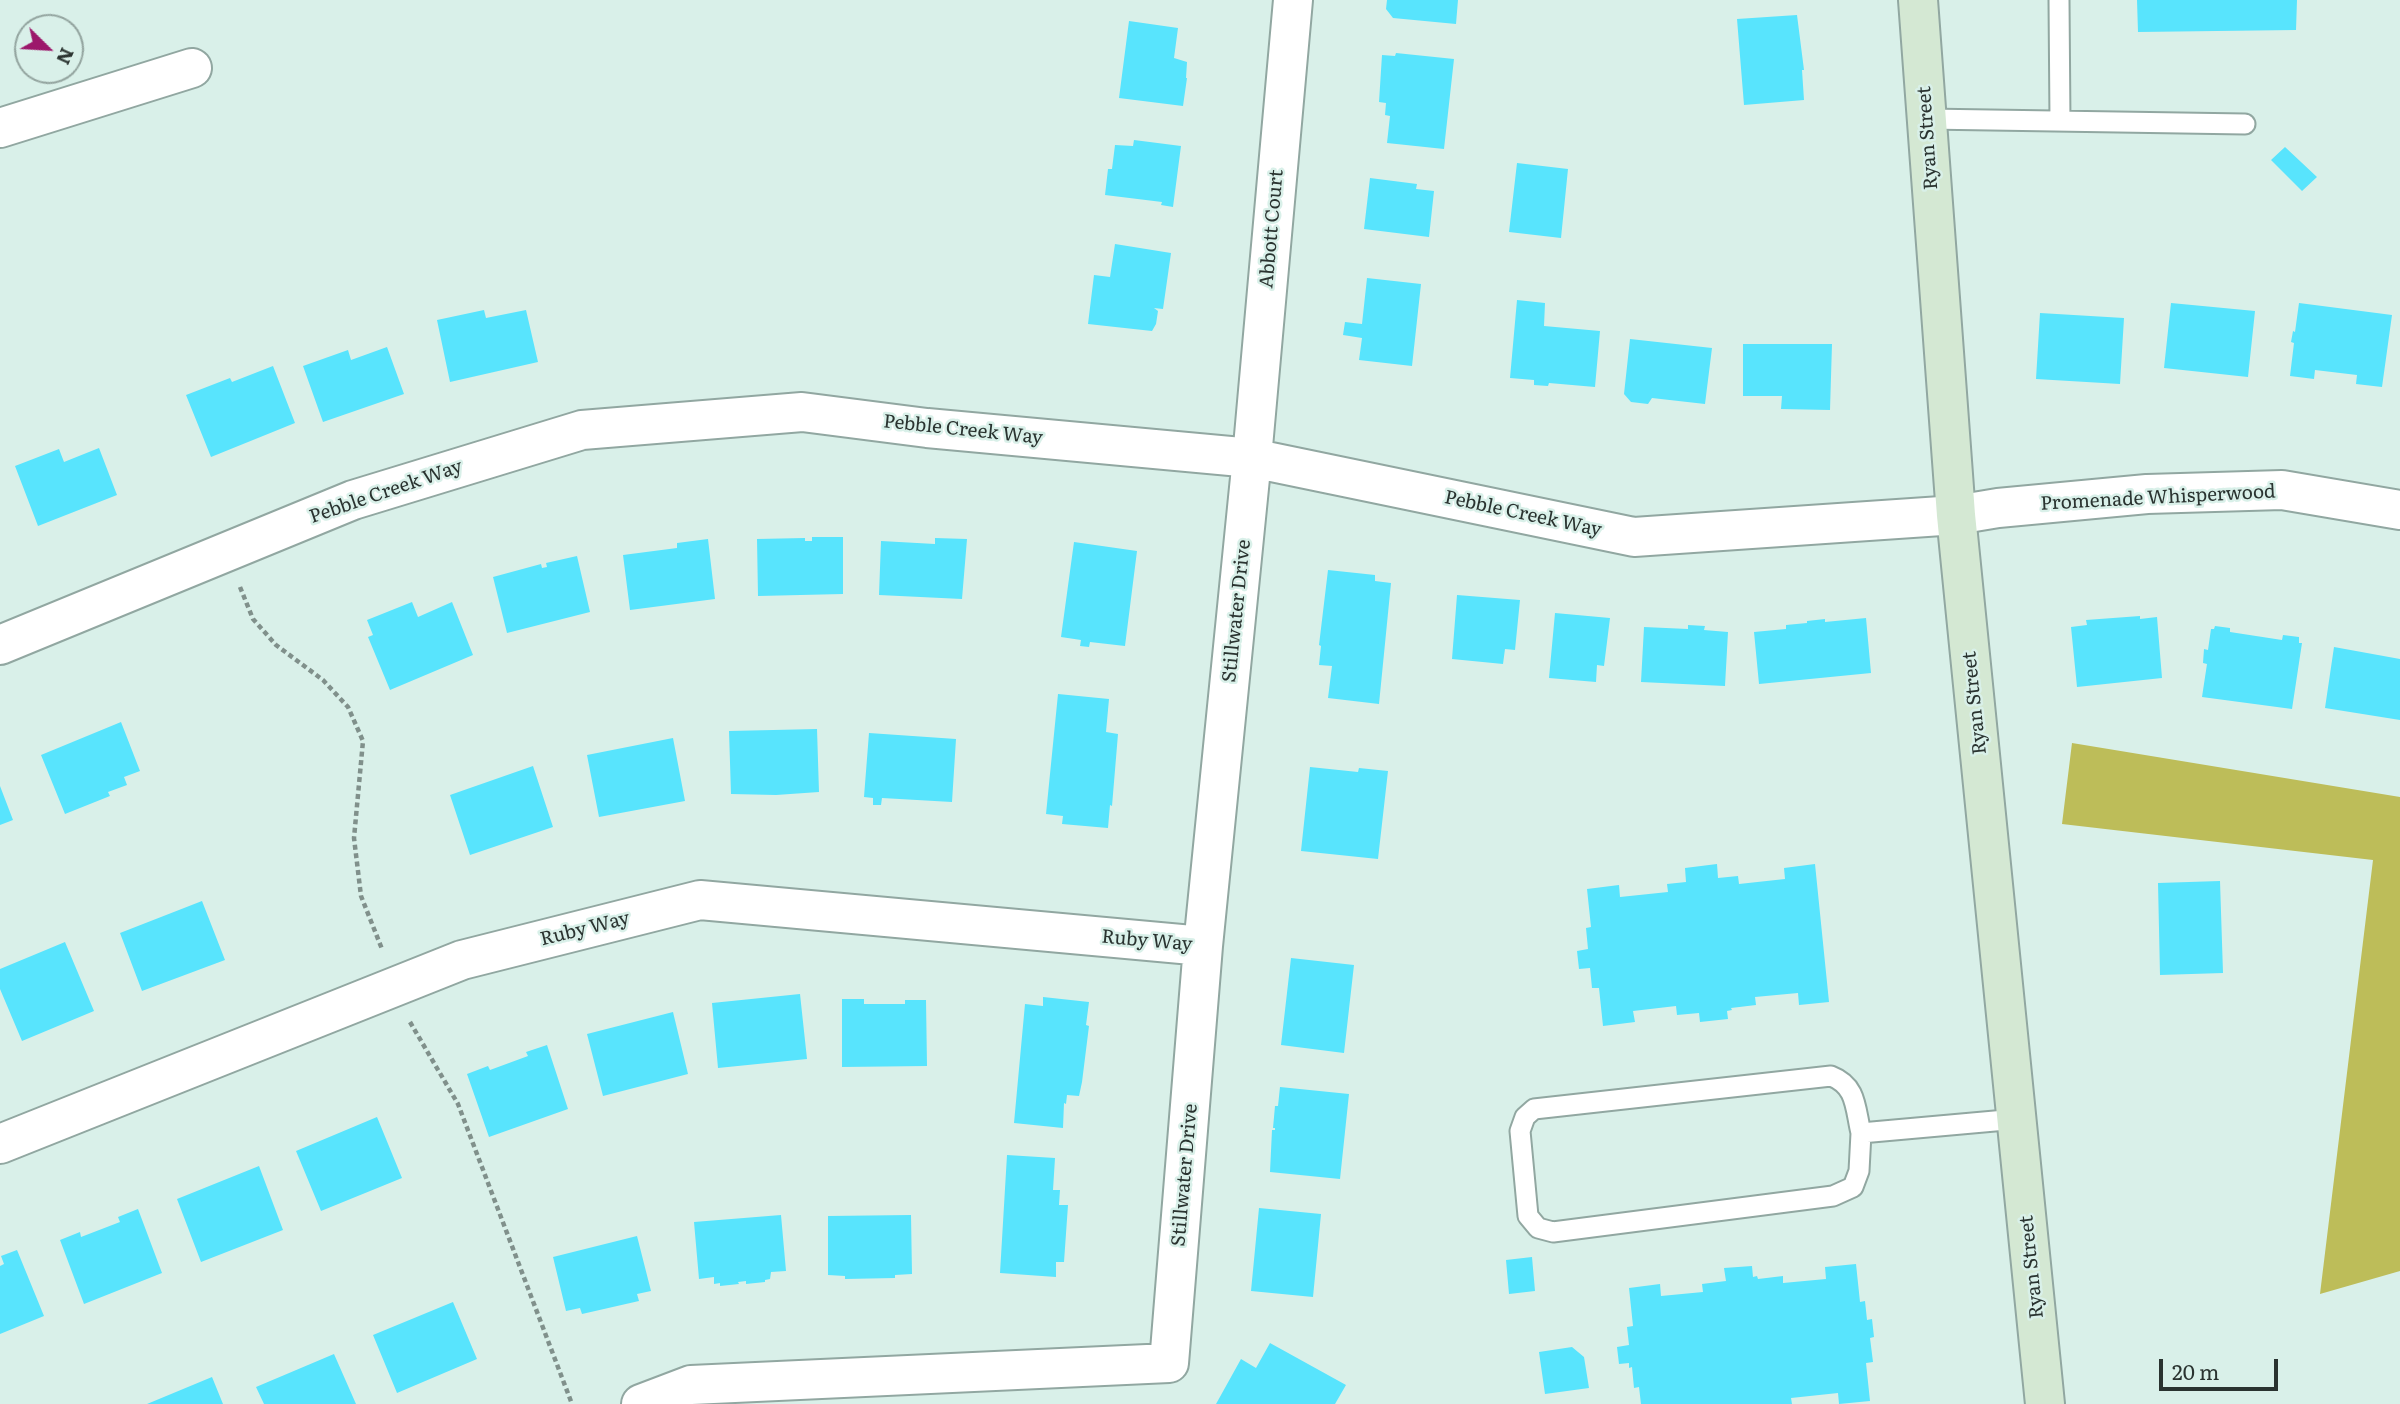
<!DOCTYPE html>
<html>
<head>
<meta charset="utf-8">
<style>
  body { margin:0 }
  #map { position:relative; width:2400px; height:1404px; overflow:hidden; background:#d9f0e9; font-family:Literata,serif }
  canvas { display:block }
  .north { position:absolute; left:14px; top:14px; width:70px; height:70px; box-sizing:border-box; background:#d9f0e9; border:2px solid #93a49f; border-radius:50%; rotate:114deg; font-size:19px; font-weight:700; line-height:28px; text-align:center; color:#2a3330 }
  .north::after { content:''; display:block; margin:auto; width:24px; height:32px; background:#9c186b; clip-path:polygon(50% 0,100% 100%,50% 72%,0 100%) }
  .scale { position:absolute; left:2159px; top:1359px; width:119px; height:32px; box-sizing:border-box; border:4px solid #2a3330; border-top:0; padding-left:9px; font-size:21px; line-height:24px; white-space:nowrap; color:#2a3330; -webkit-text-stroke:5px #d9f0e9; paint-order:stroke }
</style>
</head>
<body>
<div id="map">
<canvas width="2400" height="1404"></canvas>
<div class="north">N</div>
<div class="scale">20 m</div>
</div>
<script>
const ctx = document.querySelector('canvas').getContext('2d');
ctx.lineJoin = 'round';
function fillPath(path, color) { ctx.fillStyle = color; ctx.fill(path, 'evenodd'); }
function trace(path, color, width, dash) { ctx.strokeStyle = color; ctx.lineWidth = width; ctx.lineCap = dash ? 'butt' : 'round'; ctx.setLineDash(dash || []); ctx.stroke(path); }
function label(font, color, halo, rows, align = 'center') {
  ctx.font = font + ' Literata,serif'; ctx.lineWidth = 5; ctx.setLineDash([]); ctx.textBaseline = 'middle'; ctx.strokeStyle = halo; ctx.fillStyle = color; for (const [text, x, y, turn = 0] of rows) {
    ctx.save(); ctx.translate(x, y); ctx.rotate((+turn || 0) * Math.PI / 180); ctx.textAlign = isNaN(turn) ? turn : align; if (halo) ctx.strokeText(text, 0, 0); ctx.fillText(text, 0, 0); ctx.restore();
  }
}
const forest = new Path2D(`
  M2072,743L2400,797V1271L2320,1294L2373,860L2062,824Z`);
const building = new Path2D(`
  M1387,0H1458L1456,24L1393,18L1386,9Z
  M2137,0H2297L2296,30L2138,32Z
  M1797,15L1804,70H1802L1804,100L1744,105L1737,19Z
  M1129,21L1178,28L1174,58L1187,62L1186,78H1187L1183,106L1119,98Z
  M1396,53L1454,59L1444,149L1387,143L1390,116L1385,115L1386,103L1379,102L1382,55L1395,56Z
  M1134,140L1181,146L1173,207L1161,205L1162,202L1105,195L1108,169H1112L1115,145L1133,146Z
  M2285,147L2317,177L2302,191L2271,160Z
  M1517,163L1568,169L1561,238L1509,232Z
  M1370,178L1417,184L1416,189L1434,191L1429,237L1364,229Z
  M1115,244L1171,253L1163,309L1154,308L1158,311L1156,324L1152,331L1088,324L1094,275L1110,277Z
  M1367,278L1421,284L1412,366L1359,360L1362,338L1343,335L1345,322L1362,324Z
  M1517,300L1545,303L1544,326L1600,331L1595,387L1549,383L1548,386L1534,385V380L1510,378Z
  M2171,303L2255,311L2248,377L2164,368Z
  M2299,303L2392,315L2382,387L2356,384L2357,375L2315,370L2314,379L2290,376L2294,343L2291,342L2293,331L2295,332Z
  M484,310L486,318L526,310L538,362L450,382L437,320Z
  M2040,313L2124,318L2120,384L2036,379Z
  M1630,339L1712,348L1705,404L1652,398L1648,404L1631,402L1624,394Z
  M1743,344H1832L1830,410L1781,409L1782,396H1743Z
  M387,347L404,394L323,422L303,366L348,350L351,360Z
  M273,366L295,423L211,457L186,395L230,378L232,382Z
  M99,448L117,495L38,526L15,466L59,449L64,462Z
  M812,537H843V594L758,596L757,539L805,538V541H812Z
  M935,538L967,539L962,599L879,595L881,541L935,544Z
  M708,539L715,599L630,610L623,555L677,548V543Z
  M1074,542L1137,551L1125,646L1090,642L1089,647L1080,646L1081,640L1061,637Z
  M577,556L590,612L507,633L493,577L541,564L542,568L547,567L546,563Z
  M1328,570L1375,575V581L1391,583L1379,704L1328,698L1332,666L1319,665L1321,646L1319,645Z
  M1457,595L1520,600L1515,650L1505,649L1503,664L1452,659Z
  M412,602L418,617L452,602L473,655L390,690L368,637L373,635L367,620Z
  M1555,613L1610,618L1604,666L1597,665L1596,682L1549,678Z
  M2140,616V619L2157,617L2162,678L2077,687L2071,627L2087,625L2086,620Z
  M1866,618L1871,673L1759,684L1754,632L1786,629V625L1807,623V621L1825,619V622Z
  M1688,625L1705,626L1704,630L1728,632L1725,686L1641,682L1644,627L1688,629Z
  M2215,626L2230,628V632L2282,640L2283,635L2299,637V643H2302L2292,709L2202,697L2207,664L2203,663L2204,649L2208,650L2211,629H2214Z
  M2334,647L2400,659V720L2325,708Z
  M1058,694L1109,699L1106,732L1118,734L1112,806L1110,805L1108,828L1062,824L1063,816L1046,814Z
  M121,722L140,771L124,777L127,785L108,792L110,796L65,814L41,755Z
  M817,729L819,792L776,795L731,794L729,731Z
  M869,733L956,739L952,802L882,798L881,805H873V798L864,797Z
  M673,738L685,801L599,817L587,755Z
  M533,766L553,827L470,855L450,795Z
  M1310,767L1358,772L1359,768L1388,771L1378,859L1301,851Z
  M0,786L13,820L0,825Z
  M1717,864L1718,878L1738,876L1739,884L1785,879L1784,868L1815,864L1829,1002L1799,1005L1798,993L1755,997L1756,1005L1731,1008L1732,1010L1727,1011L1728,1019L1700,1022L1699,1013L1677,1015L1676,1006L1633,1011L1635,1022L1603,1026L1599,988H1592L1590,968L1579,969L1577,951L1588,949L1586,928L1591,927L1587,889L1619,885L1620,897L1668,892L1667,884L1686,882L1685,868Z
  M2220,881L2223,973L2160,975L2158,883Z
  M202,901L225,960L142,991L120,933Z
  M65,942L94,1011L22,1041L0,989V969Z
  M1291,958L1354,965L1344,1053L1281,1045Z
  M800,994L807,1059L718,1068L712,1003Z
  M1043,997L1089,1002L1086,1025L1089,1026L1082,1082L1079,1096L1067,1095L1066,1104L1064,1103L1063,1128L1014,1123L1025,1004L1043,1006Z
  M842,999H864V1004H905V1000H926L927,1066L842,1067Z
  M673,1012L688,1074L603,1096L587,1034Z
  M547,1045L568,1109L489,1137L467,1074L488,1066L490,1070L528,1056L526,1052Z
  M1280,1087L1349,1094L1340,1179L1270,1172L1272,1130H1275V1128H1273L1275,1106H1278Z
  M377,1117L402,1178L321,1211L296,1151Z
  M1007,1155L1055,1158L1053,1190H1060L1059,1205H1068L1064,1262H1056V1277L1000,1273Z
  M259,1166L283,1230L201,1262L177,1199Z
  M1259,1208L1321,1214L1313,1297L1251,1291Z
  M138,1209L162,1273L84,1304L60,1240L80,1232L81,1237L120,1222L118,1217Z
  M781,1215L786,1271L771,1272L770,1279L765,1280V1282L746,1284V1281L738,1282L739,1284L720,1286V1283L714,1284V1277L699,1279L694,1222Z
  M911,1215L912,1274L895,1275V1278L845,1279V1276L828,1275V1216Z
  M637,1236L651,1291L637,1294L639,1301L582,1314L580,1308L566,1311L553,1257Z
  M17,1250L44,1316L0,1334V1266L4,1264L1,1256Z
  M1532,1257L1535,1291L1509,1294L1506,1260Z
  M1856,1264L1860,1302L1865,1301L1867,1320L1872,1319L1874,1337L1870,1338L1873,1362L1866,1363L1870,1401L1839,1404L1838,1393L1791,1398L1792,1404H1641L1639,1387L1634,1388L1632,1367L1629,1368V1363L1619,1364L1617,1347L1629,1345L1627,1327L1633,1326L1629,1288L1660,1284L1661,1296L1703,1292L1702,1284L1726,1281L1724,1268L1752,1266L1753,1277L1757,1276L1758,1279L1783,1276V1283L1826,1279L1825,1267Z
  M453,1302L477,1359L397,1393L373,1335Z
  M1270,1343L1346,1385L1335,1404H1216L1241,1359L1256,1368Z
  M1572,1347L1584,1357L1589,1388L1545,1394L1539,1352Z
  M334,1354L356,1404H264L256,1387Z
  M212,1377L223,1404H147Z`);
const path = new Path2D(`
  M240,587L253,619L276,645L323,680L348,707L363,741L354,838L361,896L382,949
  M410,1022L458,1104L572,1404`);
const lane = new Path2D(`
  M2059,0L2060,121
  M1927,119L2245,124
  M1861,1133C1855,1108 1857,1086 1831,1076L1534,1109L1525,1117L1520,1131L1528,1216L1538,1228L1553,1232L1833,1196L1853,1187L1859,1171L1861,1133L2017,1119`);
const street = new Path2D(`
  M0,128L192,68
  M0,645L353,500L582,430L802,412L927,428L1252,458L1634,537L1956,515L1998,508L2147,494L2282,490L2400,510
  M0,1144L462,960L700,900L1203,946
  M641,1404L691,1385L1169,1363L1203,946L1252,458L1293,0`);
const secondary = new Path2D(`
  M1918,0L1956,515L2045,1404`);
const streetNames = [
  ["Ryan Street",1928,138,-94],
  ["Abbott Court",1272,229,-85],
  ["Pebble Creek Way",963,430,6],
  ["Pebble Creek Way",386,492,-19],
  ["Promenade Whisperwood",2158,498,-3],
  ["Pebble Creek Way",1523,514,12],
  ["Stillwater Drive",1237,611,-84],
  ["Ryan Street",1975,703,-96],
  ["Ruby Way",585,929,-14],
  ["Ruby Way",1147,941,5],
  ["Stillwater Drive",1185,1175,-85],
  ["Ryan Street",2032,1267,-96]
];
fillPath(forest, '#bdbd59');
fillPath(building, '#58e4fd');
trace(lane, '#91a7a1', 23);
trace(street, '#91a7a1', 42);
trace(secondary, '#91a7a1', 42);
trace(path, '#80908b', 4.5, [5, 3.5]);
trace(lane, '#fff', 19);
trace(street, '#fff', 38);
trace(secondary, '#d4e8d3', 38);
label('19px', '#2a3330', '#d9f0e9', streetNames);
</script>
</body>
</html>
